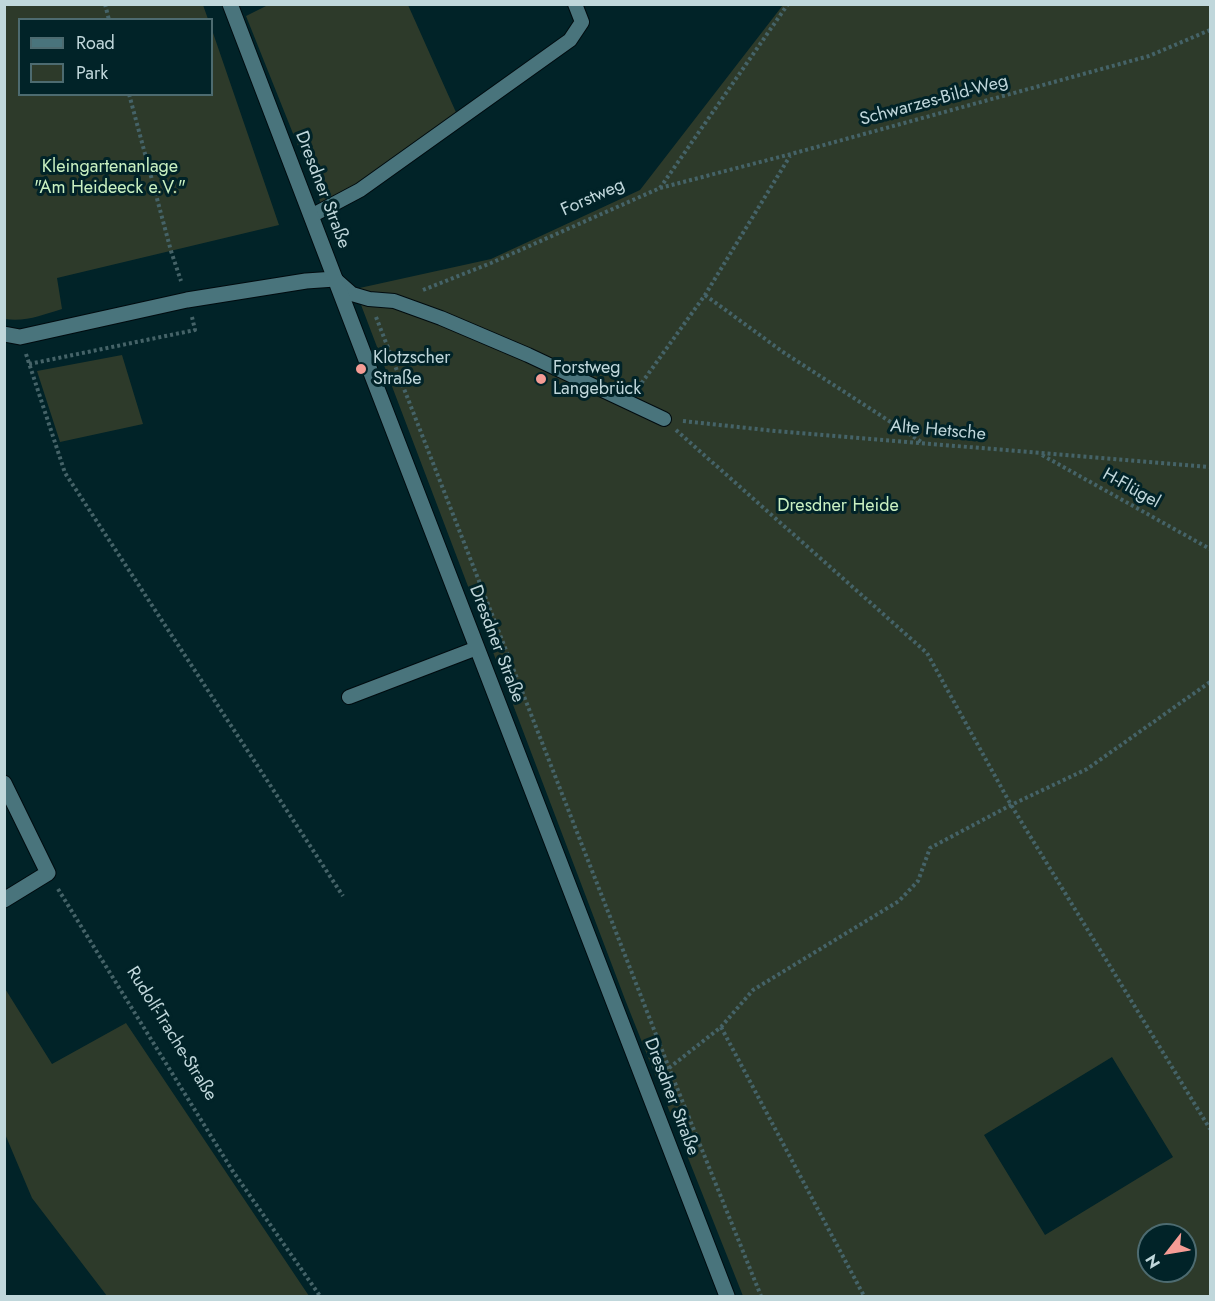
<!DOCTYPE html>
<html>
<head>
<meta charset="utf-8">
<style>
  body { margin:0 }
  #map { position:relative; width:1215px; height:1301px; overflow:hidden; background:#012328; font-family:Jost,sans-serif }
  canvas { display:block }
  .frame { position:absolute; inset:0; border:6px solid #c0d7db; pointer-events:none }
  .legend { position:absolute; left:18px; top:18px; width:195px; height:78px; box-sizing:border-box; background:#012328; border:2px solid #4d6b70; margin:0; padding:8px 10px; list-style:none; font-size:18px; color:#c0d7db }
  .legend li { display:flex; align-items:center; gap:12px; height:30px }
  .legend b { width:30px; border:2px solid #4d6b70 }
  .north { position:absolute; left:1137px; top:1223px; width:60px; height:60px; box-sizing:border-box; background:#012328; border:2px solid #4d6b70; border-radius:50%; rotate:239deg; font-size:16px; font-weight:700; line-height:24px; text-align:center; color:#c0d7db }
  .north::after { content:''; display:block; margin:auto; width:21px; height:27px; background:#f59c95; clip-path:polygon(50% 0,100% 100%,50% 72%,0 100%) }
</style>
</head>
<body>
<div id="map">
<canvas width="1215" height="1301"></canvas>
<div class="frame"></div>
<ul class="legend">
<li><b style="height:8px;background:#49747c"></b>Road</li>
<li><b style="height:16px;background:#2d3a2a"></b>Park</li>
</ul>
<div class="north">N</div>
</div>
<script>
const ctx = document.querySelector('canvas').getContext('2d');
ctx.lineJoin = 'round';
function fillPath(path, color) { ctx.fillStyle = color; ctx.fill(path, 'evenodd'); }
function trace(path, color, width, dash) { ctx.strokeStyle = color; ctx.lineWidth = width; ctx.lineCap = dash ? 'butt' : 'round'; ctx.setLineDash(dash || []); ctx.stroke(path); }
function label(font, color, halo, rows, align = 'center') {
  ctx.font = font + ' Jost,sans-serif'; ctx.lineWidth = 6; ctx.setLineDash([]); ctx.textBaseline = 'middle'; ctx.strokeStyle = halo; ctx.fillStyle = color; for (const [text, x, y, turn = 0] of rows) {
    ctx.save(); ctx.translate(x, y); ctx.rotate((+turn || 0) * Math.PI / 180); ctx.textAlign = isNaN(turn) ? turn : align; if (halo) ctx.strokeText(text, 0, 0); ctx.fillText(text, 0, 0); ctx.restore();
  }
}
const green = new Path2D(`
  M5,4L203,5L208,19L20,20V94H212V30L279,225L57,278L62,309C42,315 26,322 5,319Z
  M268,5H408L459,119L322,206L246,16Z
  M783,5H1210V1296H743L626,1002L355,289L491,259L640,190ZM1112,1057L1173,1157L1045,1235L984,1135ZM1149,1235H1185V1271H1149Z
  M122,355L143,424L60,442L37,371Z
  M4,987L52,1064L126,1023L309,1296H107L32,1198L5,1134Z`);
const path = new Path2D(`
  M105,4L109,20
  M129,94L171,251L181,281
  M660,188L791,154L1149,56L1210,30
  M423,290L491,263L660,188L788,4
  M705,295L783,352L923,443
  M376,317L669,1068L761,1296
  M26,354L65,473L343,896
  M29,364L195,330L192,317
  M638,388L705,295L790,156
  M683,421L775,431L1210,467
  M676,430L927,653L1011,805L1210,1129
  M1042,455L1210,549
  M58,889L232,1170L320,1296
  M721,1027L864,1296
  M669,1068L721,1027L753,990L899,901L918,881L930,848L1011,805L1087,769L1210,682`);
const service = new Path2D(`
  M311,216L360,190L570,40L582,22L575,4
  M335,279L352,294L369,299L394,301L441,318L528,355L664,419
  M349,697L477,648`);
const minor = new Path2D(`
  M4,334L20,337L187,300L306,281L335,279
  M4,783L48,873L4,900`);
const secondary = new Path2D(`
  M230,4L368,365L727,1296`);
const markers = [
  [361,369,6,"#f59c95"],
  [541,379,6,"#f59c95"]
];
const streetNames = [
  ["Schwarzes-Bild-Weg",934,101,-15],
  ["Dresdner Straße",322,190,69],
  ["Forstweg",593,198,-24],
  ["Alte Hetsche",938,431,5],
  ["H-Flügel",1131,489,29],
  ["Dresdner Straße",496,644,69],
  ["Rudolf-Trache-Straße",171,1034,58],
  ["Dresdner Straße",671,1097,69]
];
const parkNames = [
  ["Kleingartenanlage",110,168],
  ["\"Am Heideeck e.V.\"",110,189],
  ["Dresdner Heide",838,507]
];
const poiNames = [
  ["Klotzscher",373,359],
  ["Straße",373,380],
  ["Forstweg",553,369],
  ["Langebrück",553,390]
];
fillPath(green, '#2d3a2a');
trace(service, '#000b0f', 16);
trace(minor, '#000b0f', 17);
trace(secondary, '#000b0f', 17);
trace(path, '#456368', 4, [3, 3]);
trace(service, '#49747c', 14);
trace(minor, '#49747c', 15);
trace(secondary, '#49747c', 15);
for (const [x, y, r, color] of markers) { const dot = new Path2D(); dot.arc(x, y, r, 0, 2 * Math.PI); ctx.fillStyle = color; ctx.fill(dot); trace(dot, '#012328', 2); }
label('18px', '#c0d7db', '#012328', streetNames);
label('18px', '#c9f0c1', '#012328', parkNames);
label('18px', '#c0d7db', '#012328', poiNames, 'left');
</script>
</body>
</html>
